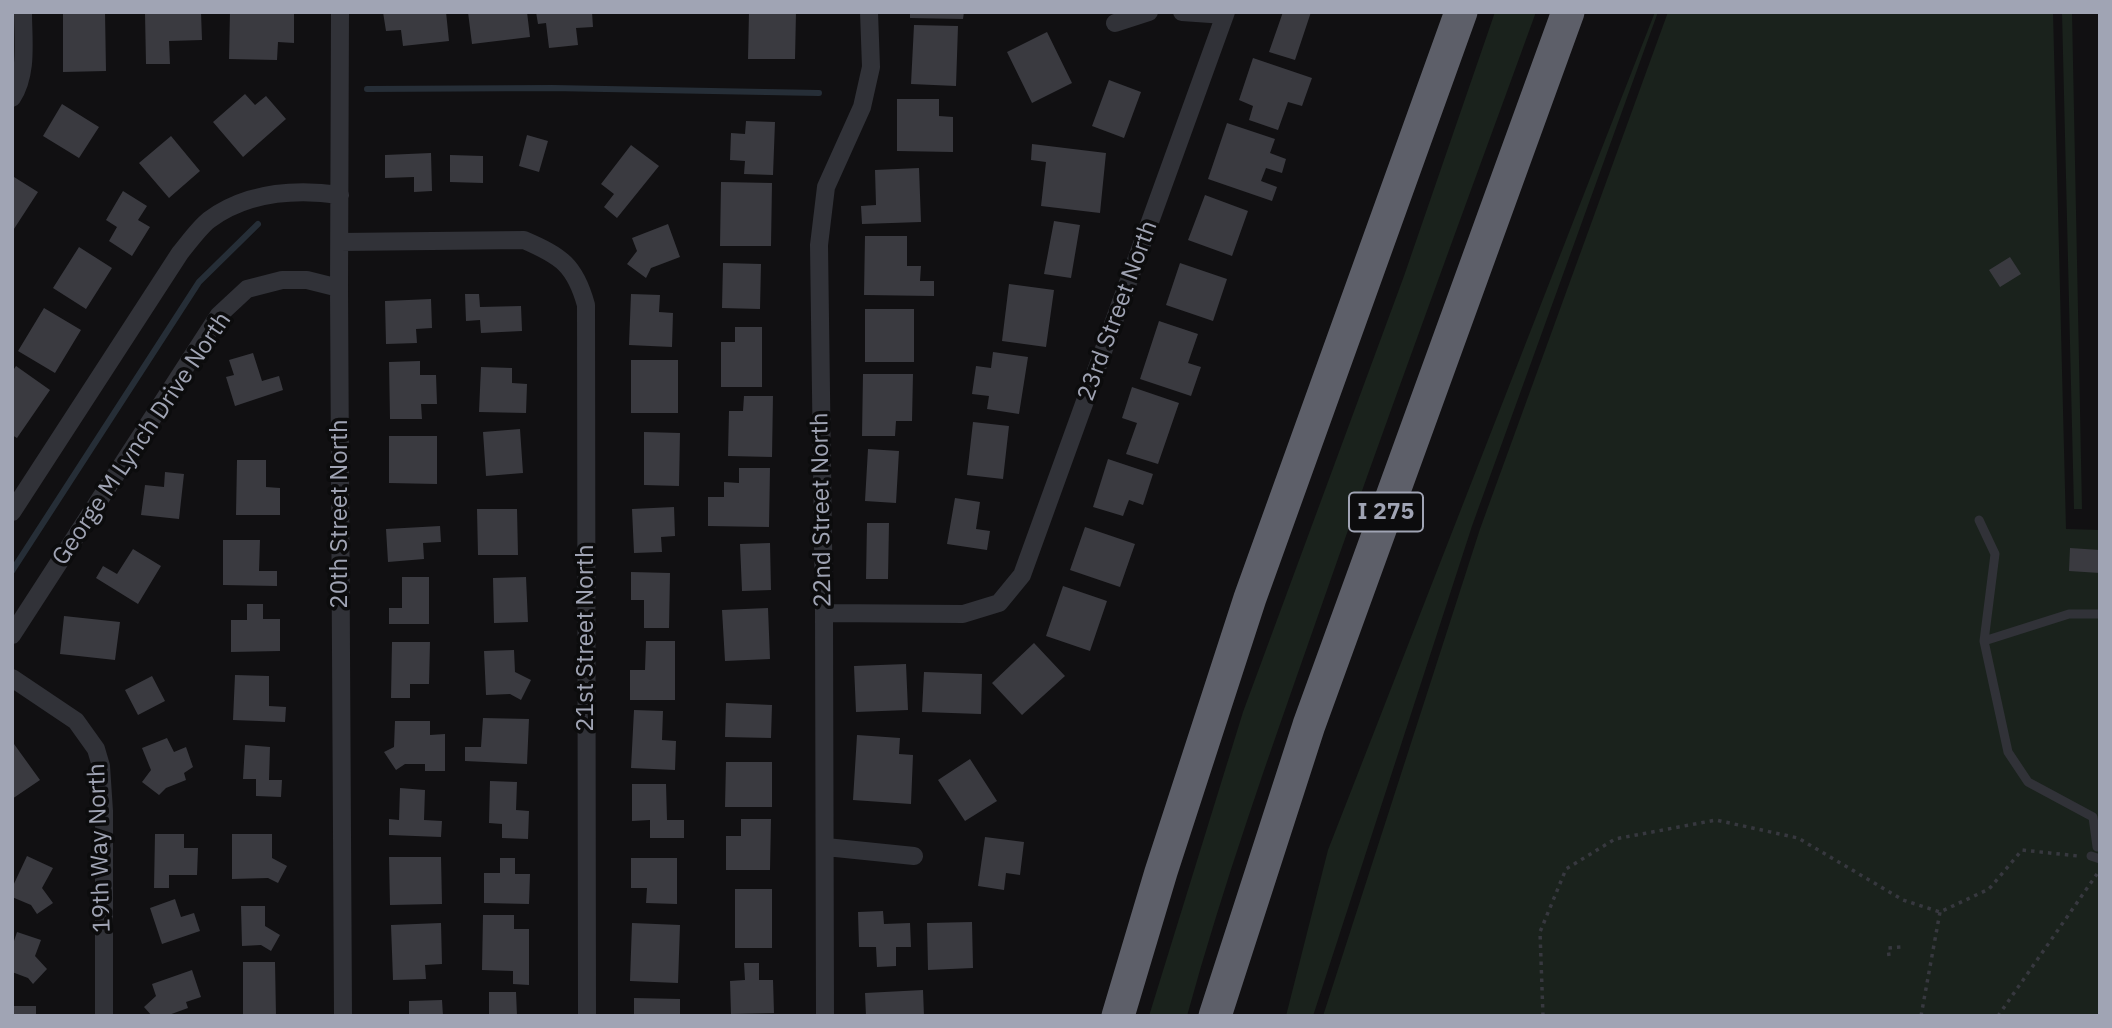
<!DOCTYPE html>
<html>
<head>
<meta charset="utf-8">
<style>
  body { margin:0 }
  #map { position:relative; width:2112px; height:1028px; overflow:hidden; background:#111012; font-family:"IBM Plex Sans",sans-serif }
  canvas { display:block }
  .frame { position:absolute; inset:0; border:14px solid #a0a4b4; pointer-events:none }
</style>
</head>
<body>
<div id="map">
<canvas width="2112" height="1028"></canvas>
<div class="frame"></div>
</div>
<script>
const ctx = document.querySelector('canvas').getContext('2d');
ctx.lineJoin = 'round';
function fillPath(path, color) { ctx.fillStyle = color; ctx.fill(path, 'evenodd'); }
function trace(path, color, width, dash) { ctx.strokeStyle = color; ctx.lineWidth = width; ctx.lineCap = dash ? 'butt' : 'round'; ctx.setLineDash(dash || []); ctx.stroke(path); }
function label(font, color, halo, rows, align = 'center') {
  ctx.font = font + ' "IBM Plex Sans",sans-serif'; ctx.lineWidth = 7; ctx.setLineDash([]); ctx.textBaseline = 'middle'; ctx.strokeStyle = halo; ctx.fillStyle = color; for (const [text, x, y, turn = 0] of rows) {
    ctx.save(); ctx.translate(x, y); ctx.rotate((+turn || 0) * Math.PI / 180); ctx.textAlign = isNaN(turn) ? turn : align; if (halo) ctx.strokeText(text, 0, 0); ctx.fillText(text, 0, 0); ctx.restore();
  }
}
const green = new Path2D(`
  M1495,12H1536C1461,218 1385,423 1313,630C1268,758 1223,885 1187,1016H1149L1243,712L1404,276Z
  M1655,12H1658L1472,526L1313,1016H1286L1328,850Z
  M1668,12H2053L2066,529L2100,530V1016H1323L1480,529Z
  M2062,12H2072L2082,509H2074Z`);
const stream = new Path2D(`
  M367,89L552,88L819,93
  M12,571L199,282L258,224`);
const building = new Path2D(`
  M63,12H105L106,71L63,72Z
  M201,12L202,40L169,41L170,64H146L145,13Z
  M230,12H294V43L278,42L277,60L229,59Z
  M383,12H446L449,41L403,46L401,30L386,31Z
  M468,12H527L530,37L472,44Z
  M536,12H592L593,27L576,28L578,45L549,48L546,23L538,24Z
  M749,12H796L795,59H748Z
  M910,12H964L963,19L910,18Z
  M1283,12H1311L1295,60L1269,52Z
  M914,25L958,26L956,86L911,84Z
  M1047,32L1072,83L1032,103L1007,52Z
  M1253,58L1312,78L1302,106L1288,102L1278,130L1249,120L1253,106L1239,100Z
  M1109,80L1141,92L1124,138L1092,126Z
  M245,94L255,105L266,96L286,119L243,157L213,122Z
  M897,99H939V116L953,117V152L897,151Z
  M62,104L99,127L79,158L43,136Z
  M746,121L775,122L773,175L744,174L745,161L730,160L731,133L745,134Z
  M1227,123L1275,139L1270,153L1286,159L1282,173L1266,168L1261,181L1277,187L1272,201L1208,179Z
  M527,135L548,141L539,172L519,166Z
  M171,136L200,171L169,198L139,163Z
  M1032,144L1106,153L1100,213L1041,206L1046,162L1031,160Z
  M631,145L659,166L617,218L604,207L614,194L601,184Z
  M431,153L432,191L414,192V177L385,178V155Z
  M450,155L483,156V183L450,182Z
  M919,168L921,222L862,224L861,206L876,205L875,170Z
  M14,177L38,192L12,232V180Z
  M721,182L772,183L771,246H720Z
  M123,191L147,206L138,220L150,227L132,256L109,241L117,227L106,220Z
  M1205,195L1248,211L1232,256L1188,240Z
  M1054,221L1080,225L1071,278L1044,274Z
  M668,224L680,257L651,268L646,278L627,264L637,251L632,238Z
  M865,236H907V266H921L920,281H934V296L864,295Z
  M79,247L112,268L86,309L53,288Z
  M2010,257L2021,274L2000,287L1989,270Z
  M723,263L761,264L760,309L722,308Z
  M1180,263L1227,279L1213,321L1166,305Z
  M1009,284L1054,290L1046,347L1002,341Z
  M465,294H479L480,307L521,306L522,331L481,333L480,320L466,321Z
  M631,294L660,295L659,312L673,313L672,347L629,345Z
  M431,299L432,328L416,329L417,343L386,344L385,301Z
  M44,308L81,330L55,373L18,351Z
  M865,309H914V362H865Z
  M1159,321L1198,334L1188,363L1201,367L1191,396L1140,379Z
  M735,327H762V387H721V342H735Z
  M993,352L1028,357L1019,414L987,409L989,396L972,394L976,366L991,368Z
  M253,353L262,381L279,376L283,390L235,406L226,377L234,375L229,360Z
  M631,360H678V413H631Z
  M420,361V375H436L437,404H421L422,419H390L389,362Z
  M16,366L50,390L17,438L12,435V372Z
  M481,367L512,368V383L527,384L526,413L479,412Z
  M863,374H913L912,421H896L895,436H862Z
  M1132,387L1179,403L1158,464L1126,454L1137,423L1122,418Z
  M744,396H773L772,457L728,456L729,411H743Z
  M973,422L1009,426L1003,479L967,475Z
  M520,429L523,473L486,476L483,432Z
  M644,432L680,433L679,486L644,485Z
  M389,436H437V484L389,483Z
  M868,449L899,451L896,503L865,501Z
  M1108,459L1153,474L1143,505L1129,500L1123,516L1093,507Z
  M237,460H266V487L280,488V515H236Z
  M739,468H770L769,527L708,526V497H724V482L739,483Z
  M165,472L184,474L179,519L141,515L145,485L164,487Z
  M955,498L980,502L976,529L990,531L987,550L947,544Z
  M674,507L675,536L661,537L662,552L634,553L632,509Z
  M477,509H517L518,555H478Z
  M867,523H889L888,579H866Z
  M440,526L441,542L423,543L424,559L388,562L386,529Z
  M1085,527L1135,544L1120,587L1070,570Z
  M223,540H260L259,571H277V586L223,585Z
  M770,543L771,590L742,591L740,544Z
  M2070,548L2100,550V573L2069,571Z
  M133,549L161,566L138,604L96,578L103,566L117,574Z
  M631,572L670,573L669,628H644V600H631Z
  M402,577H429V624H389V608H402Z
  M526,577L528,622L494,623L493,578Z
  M1063,586L1107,601L1090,651L1046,636Z
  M247,604H263V619H280V651L231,652V620H247Z
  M768,608L770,659L725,661L722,610Z
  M64,616L120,622L115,660L60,654Z
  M646,641H675V700H630V670H645Z
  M392,642H430L429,684H410V698H391Z
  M1034,643L1065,676L1022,715L992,683Z
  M514,650L515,672L531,680L521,700L510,694L486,695L484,651Z
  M906,664L908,710L856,712L854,666Z
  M924,672L982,674L981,714L922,712Z
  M235,675L269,676V706L286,707L285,722L233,720Z
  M152,676L165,701L138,715L125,690Z
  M726,703L772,705L771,738L725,737Z
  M634,710L663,711L662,740L676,741L675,770L631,768Z
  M483,718L529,719L527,764L465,761V747H481Z
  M395,721H430V735L445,734V771H425V764H405L396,770L384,752L394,747Z
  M857,735L900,738L899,754L913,755L911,804L853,800Z
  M167,738L174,752L186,747L193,767L184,773L186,780L166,788L159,795L142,782L151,770L142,748Z
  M14,744L40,780L12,799V746Z
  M245,745L270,747L269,780H282L281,797L256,796V779H243Z
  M970,759L997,801L965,821L938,780Z
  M726,762H772V807H725Z
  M490,781L517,782L516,810L529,811L528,839L502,838V824L489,823Z
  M632,784H666L667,820H684V838H650V820L632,821Z
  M400,788L425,790L424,820L442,821L441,837L389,835V819L399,820Z
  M741,819H771L770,870H726V836H741Z
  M155,834H184V848H198L197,875H169V888H154Z
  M232,834H272V858L287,866L278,883L268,878L232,879Z
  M985,837L1024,842L1020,875L1006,873L1004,890L978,886Z
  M27,856L53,868L42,888L53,903L37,914L31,905L12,897V888Z
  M389,857H441L442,904L390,905Z
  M500,858H515V874H530L529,904L484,903V873H500Z
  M631,858H677V904L646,903L647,888H631Z
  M735,889H772V948H735Z
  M175,899L181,917L194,913L200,931L162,944L150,908Z
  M241,906H265V926L280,935L271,951L261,945L242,946Z
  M883,911L884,924L910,923L911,947H896V966L877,967L876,947H859L858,912Z
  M483,915H514V929H529V985L513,984V971L482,970Z
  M972,922L973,968L928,970L927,923Z
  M441,923L442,964L425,965L426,979L393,980L391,925Z
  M632,923L680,925L678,983L630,981Z
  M17,932L41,940L35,956L47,969L33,984L28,978L12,972V947Z
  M243,962H275L276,1016H243Z
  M744,963H759V980H773L774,1013L731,1014L730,981L745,980Z
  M192,970L201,997L186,1002L188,1008L166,1016H152L144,1007L156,996L152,984Z
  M923,990L924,1016H866L865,993Z
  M489,992H516L517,1016H489Z
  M634,998L680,999V1016H634Z
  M442,1000L443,1016H409V1001Z
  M12,1006H36V1016H12Z`);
const path = new Path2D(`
  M1889,956L1888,948L1902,947
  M1543,1016L1540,932L1566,869L1615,839L1716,820L1798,838L1903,900L1940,912L1989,889L2022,850L2078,856
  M1921,1016L1940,912
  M1998,1016L2097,874`);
const lane = new Path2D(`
  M1979,520L1995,554L1984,641L2008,752L2028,782L2093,817L2097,847
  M1984,641L2069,614H2100
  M2091,856L2100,859`);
const street = new Path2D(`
  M340,12L339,288L343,1016
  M1182,12L1225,15
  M1115,23L1149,12
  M12,98C28,73 23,41 23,12
  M340,242L524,240C561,256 575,265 586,305L587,1016
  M12,512L180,253C189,242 199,228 209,220C247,192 296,189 340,195
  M824,613L963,614L999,603L1022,575L1226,12
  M12,635L219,315L247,289L282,280H307L339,288
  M12,678L76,721L96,749L101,766L104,811V1016
  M826,847L914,856
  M825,1016L824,613L819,245L826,187L862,107L871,67L869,12`);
const highway = new Path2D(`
  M1118,1016L1161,872L1250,598L1461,12
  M1215,1016L1309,725L1568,12`);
const shields = [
  [1386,512,74]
];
const shieldNames = [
  ["I 275",1386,512]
];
const streetNames = [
  ["23rd Street North",1118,311,-70],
  ["George M Lynch Drive North",142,439,-56],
  ["22nd Street North",822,510,-91],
  ["20th Street North",340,514,-90],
  ["21st Street North",586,638,-90],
  ["19th Way North",100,848,-92]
];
fillPath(green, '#1a221c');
trace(stream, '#262e37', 6);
fillPath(building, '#3a3a40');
trace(path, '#37383f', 3.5, [3.5, 5]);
trace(lane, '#313238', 9);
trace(street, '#313238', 18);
trace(highway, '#5d5f69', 33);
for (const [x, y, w] of shields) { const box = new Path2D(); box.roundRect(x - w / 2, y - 19.5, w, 39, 5); ctx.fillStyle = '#0c0c0d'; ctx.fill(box); trace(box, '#a0a4b4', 2); }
label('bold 23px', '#a0a4b4', null, shieldNames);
label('24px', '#a0a4b4', '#0c0c0d', streetNames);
</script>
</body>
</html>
